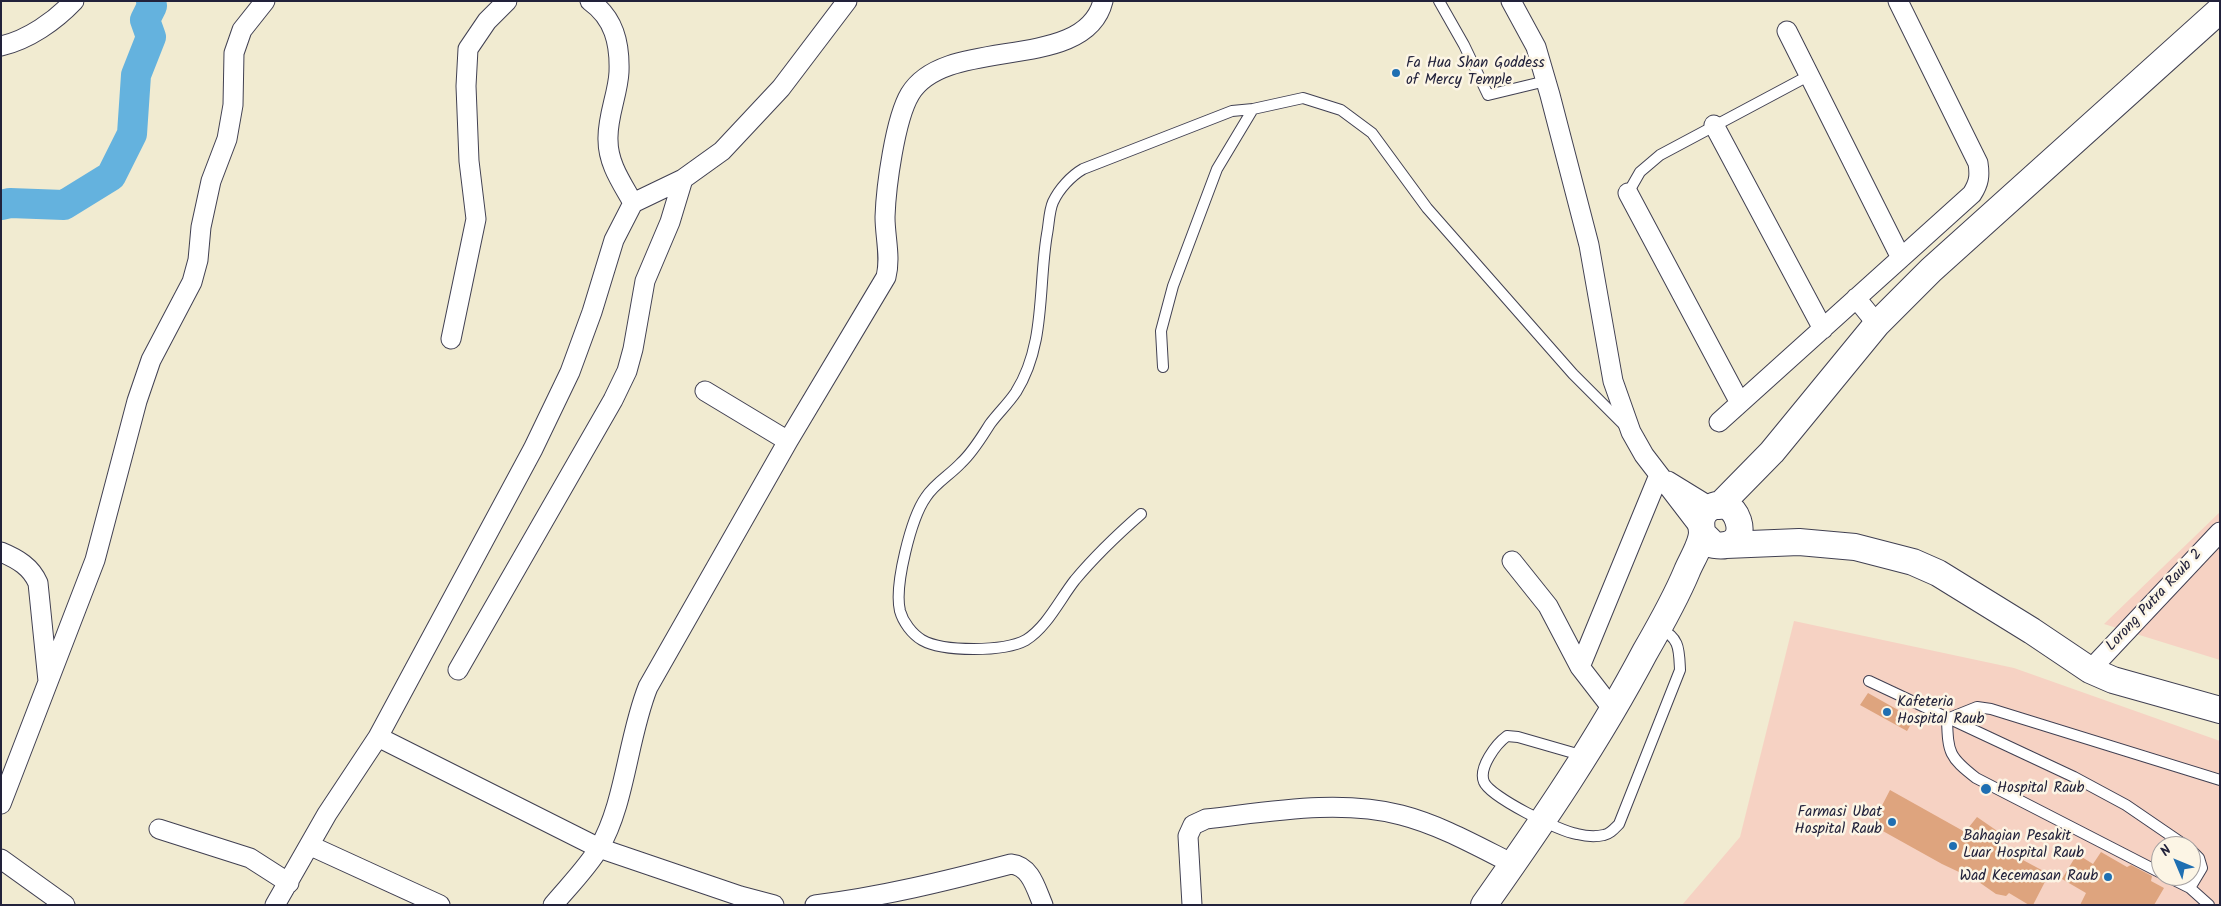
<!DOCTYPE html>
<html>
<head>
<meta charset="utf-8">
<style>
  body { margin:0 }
  #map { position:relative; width:2221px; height:906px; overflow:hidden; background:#f1ebd1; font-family:Kalam,sans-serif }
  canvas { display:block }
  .frame { position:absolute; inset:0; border:2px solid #22223b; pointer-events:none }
  .north { position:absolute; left:2151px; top:836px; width:50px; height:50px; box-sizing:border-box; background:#fcf5e5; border:1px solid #a5a1a1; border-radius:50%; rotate:315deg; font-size:14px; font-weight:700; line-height:20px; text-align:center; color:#22223b }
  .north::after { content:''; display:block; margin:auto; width:18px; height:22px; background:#1f6fb2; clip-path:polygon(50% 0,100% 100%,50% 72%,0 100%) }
</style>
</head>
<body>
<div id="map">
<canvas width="2221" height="906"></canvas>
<div class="frame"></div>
<div class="north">N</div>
</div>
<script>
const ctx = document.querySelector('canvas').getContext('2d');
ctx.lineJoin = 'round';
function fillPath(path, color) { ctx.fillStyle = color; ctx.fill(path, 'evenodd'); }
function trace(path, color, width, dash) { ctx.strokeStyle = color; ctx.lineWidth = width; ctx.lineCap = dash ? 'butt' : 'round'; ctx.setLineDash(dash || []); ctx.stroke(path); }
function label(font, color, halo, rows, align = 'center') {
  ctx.font = font + ' Kalam,sans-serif'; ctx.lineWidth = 5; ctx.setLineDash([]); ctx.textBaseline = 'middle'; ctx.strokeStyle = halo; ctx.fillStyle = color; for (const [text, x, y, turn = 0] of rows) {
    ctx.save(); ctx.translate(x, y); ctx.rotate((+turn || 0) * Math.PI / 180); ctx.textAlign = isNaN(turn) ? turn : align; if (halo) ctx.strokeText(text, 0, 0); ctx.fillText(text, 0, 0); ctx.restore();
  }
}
const built = new Path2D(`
  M2220,512V660L2104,624Z
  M1794,621L2014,668L2220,741V905H1682L1740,837ZM2161,846H2191V876H2161Z`);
const river = new Path2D(`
  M1,205L10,203L64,205L111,176L132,134L136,75L151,37L145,20L152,6L151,1`);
const building = new Path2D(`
  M1868,693L1914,719L1907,731L1860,705Z
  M1890,790L1965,832L1977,817L2003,835L1995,845L2049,874L2033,905H2029L2009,893L2006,896L1996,894L1976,880L1942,864L1872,825Z
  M2101,852L2127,867L2131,865L2152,876L2151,881L2164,888L2154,905H2080L2086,893L2062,879L2077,854L2093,864Z`);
const lane = new Path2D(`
  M1439,1L1464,45L1488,95L1546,81
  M1628,193L1640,172L1660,155L1810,75
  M1163,367L1161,331L1173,286L1217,169L1253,109L1303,98L1341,110L1372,133L1427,208L1573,374L1625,426
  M1141,514C1117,535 1095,556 1075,580C1060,599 1047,627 1026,640C1004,652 943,652 922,640C912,634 903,622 900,611C894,586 911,518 926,497C935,483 950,475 961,463C973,452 981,438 990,424C998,413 1008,404 1016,392C1046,344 1038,287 1047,234C1049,224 1049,211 1053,202C1059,189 1071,176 1083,169L1232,111L1253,109
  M1869,681L2074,777L2126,805L2186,846
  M1584,756L1518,737L1507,736C1496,744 1478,768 1484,782C1490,797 1559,831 1577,834C1585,836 1595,837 1604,835C1610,834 1614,829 1619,824L1680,670C1679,649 1680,638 1659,628
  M2161,873L1976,778C1949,757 1948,753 1947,719L1977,707L1991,709L2220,780
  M2166,876L2190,888L2209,905
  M2190,888L2202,868L2199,858L2191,850`);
const street = new Path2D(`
  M590,1C614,18 620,43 619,72C618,94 607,117 608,140C608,164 622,183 633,203L683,179L722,151L781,88L847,1
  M1511,1L1536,47L1550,95L1589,245L1613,381L1631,432L1644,455L1700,528
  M1787,31L1901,258
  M1,46C28,40 55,21 74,1
  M1714,125L1823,329
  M1628,193L1740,403
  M1856,298L1877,324
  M451,339L476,219L469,161L466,86L468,49L487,21L507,1
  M705,391L788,441
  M1719,422L1972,194C1979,183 1980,176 1978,163L1898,1
  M1668,481L1712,508
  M1,552C18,559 31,567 38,583L48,681
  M1512,561L1548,606L1580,667L1614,711
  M1580,667L1659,475
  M458,670L613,400L627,371L633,349L645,281L670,222L683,179
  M2090,670L2220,532
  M378,737L599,848L740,896L774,905
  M1,804L95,560L137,401L151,360L192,282L198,260L201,227L211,181L227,139L233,105L234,53L242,30L265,1
  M159,829L250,858L289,883
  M311,846L440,905
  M1,859L65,905
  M275,905L327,814L378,737L533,449L570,372L592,312L614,240L633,203
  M553,905C568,887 587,868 599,848C625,805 628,736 648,687L788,441L886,277C891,257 885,237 885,217C886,187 895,119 910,94C946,34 1085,74 1103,1
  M815,905C881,897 946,881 1011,864C1031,866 1036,889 1043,905
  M1192,905L1188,836L1193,825L1206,819C1269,812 1338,799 1401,815C1440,825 1477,846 1513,864`);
const secondary = new Path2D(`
  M1719,506L1772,452L1877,324L1931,270L2220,10
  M1726,545L1799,542L1855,547L1913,562L1938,573L2032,631L2090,670L2113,680L2220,710
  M1484,905C1542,823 1598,741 1645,652C1660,626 1675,600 1687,571C1691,561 1702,544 1702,532C1701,524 1700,518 1706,511C1735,484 1760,552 1714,545L1702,533`);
const markers = [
  [1396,73,5,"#1f6fb2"],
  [1887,712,5,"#1f6fb2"],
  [1986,789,6,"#1f6fb2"],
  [1892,822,5,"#1f6fb2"],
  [1953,846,5,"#1f6fb2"],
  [2108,877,5,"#1f6fb2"]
];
const poiNames = [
  ["Fa Hua Shan Goddess",1406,64],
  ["of Mercy Temple",1406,81],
  ["Kafeteria",1897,703],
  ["Hospital Raub",1897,720],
  ["Hospital Raub",1997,789],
  ["Farmasi Ubat",1882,813,"right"],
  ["Hospital Raub",1882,830,"right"],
  ["Bahagian Pesakit",1963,837],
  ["Luar Hospital Raub",1963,854],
  ["Wad Kecemasan Raub",2098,877,"right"]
];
const streetNames = [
  ["Lorong Putra Raub 2",2155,601,-47]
];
fillPath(built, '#f6d2c3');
trace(river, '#64b2de', 30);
fillPath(building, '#dea47e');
trace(lane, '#414052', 12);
trace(street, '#414052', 21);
trace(secondary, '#414052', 28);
trace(lane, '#fff', 10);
trace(street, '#fff', 19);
trace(secondary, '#fff', 26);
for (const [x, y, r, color] of markers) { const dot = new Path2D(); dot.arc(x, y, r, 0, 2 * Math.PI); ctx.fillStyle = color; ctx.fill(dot); trace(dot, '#fcf5e5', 2); }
label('15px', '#22223b', '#fcf5e5', poiNames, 'left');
label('15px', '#22223b', '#fcf5e5', streetNames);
</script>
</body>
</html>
